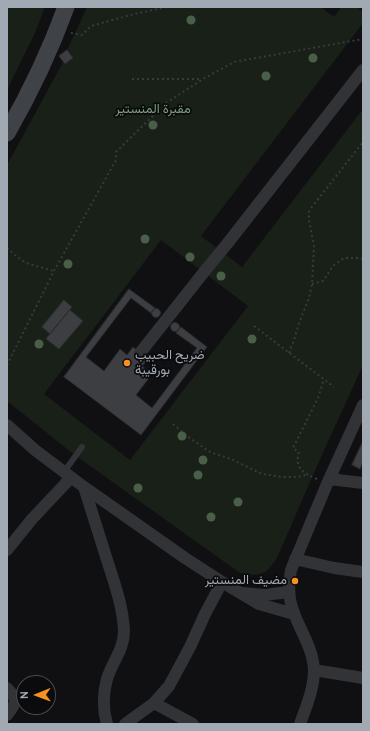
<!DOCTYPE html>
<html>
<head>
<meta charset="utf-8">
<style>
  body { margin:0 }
  #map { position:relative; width:370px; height:731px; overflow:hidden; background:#101012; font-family:Overpass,sans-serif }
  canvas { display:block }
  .frame { position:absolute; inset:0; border:8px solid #a1a9b3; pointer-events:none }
  .north { position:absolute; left:16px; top:675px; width:40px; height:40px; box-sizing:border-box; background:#0b0b0d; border:1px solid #474a4f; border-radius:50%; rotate:269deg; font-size:11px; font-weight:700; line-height:16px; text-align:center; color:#a1a9b3 }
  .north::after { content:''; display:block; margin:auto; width:14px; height:18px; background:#f99121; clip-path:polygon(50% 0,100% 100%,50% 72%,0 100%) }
</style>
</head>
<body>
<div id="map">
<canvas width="370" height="731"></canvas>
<div class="frame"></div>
<div class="north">N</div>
</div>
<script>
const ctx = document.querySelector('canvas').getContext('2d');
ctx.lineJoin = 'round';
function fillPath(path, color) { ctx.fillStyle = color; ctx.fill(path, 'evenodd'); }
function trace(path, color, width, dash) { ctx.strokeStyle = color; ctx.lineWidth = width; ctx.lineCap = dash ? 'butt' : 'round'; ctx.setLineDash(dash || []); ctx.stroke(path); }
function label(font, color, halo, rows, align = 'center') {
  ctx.font = font + ' Overpass,Vazirmatn,sans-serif'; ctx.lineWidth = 3.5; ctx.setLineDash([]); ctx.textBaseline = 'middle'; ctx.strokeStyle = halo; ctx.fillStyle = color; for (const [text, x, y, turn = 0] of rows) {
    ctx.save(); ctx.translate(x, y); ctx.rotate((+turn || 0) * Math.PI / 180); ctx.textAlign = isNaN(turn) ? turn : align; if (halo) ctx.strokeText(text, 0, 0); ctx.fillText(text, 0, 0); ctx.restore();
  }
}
const green = new Path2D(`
  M7,7H45L35,33L7,90Z
  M87,7H321L334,17L341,7H357L363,12V23L201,236L242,267L363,109V365L317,466L277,558C266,575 260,577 240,573L72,453L7,401V165L63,62L59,56L67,50ZM161,240L248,306L130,460L44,394Z`);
const building = new Path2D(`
  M67,50L73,58L65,64L59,56Z
  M129,289L155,308L151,313L131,298L86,357L104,371L120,349L127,355L133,347L148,359L142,366L152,374L136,395L152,408L197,348L176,333L181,327L207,347L141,435L64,377Z
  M64,300L72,307L50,334L42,327Z
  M151.5 313a4.5 4.5 0 1 1 9 0a4.5 4.5 0 1 1-9 0Z
  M70,310L83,321L59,349L46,339Z
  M170.5 327a4.5 4.5 0 1 1 9 0a4.5 4.5 0 1 1-9 0Z
  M363,441V462L360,469L352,465Z`);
const path = new Path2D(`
  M71,33L82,35L91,26L134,14L167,7
  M132,79H202
  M7,248L21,260L29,264L54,271
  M312,284L323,281L333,266L344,258H358L363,259
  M254,326L334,387
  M289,353L294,340L299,323L309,298L312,284L314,246L309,220V212L311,208L363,142
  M7,365L54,271L116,160V152L166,103L203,79L234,62L329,45L363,39
  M173,424L187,436L210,452L231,459L262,474L282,477H297L306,475
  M317,479C304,473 294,469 299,452L293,448L318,398L324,379`);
const lane = new Path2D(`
  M64,472L82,447`);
const street = new Path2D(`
  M140,353L204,272L227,244L363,70
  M7,425L35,450L84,487L185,558L222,582L259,604L294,614
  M329,479L363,483
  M84,487C92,512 100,537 108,563C115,585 123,607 124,631C124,650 112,662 107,679C103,693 103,710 107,724
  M7,550L32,519L65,484L71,477
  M295,559L334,568L363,572
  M243,593L264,595L289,592
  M314,670L363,678
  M7,688C18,700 17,702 7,715
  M154,703L193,724
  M125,724L154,703L169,686L190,647L205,614L222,582
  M300,724C306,707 314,689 314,670C313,646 297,627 291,604C288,592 289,581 291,570L327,484L363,405`);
const secondary = new Path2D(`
  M7,133C30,93 50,51 66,7`);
const trees = [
  [191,20],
  [313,58],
  [266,76],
  [153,125],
  [145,239],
  [190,257],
  [68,264],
  [221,276],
  [252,339],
  [39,344],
  [182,436],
  [203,460],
  [198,475],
  [138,488],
  [238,502],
  [211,517]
];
const markers = [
  [127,363,4,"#f99121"],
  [295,581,4,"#f99121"]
];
const parkNames = [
  ["مقبرة المنستير",153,110]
];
const poiNames = [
  ["ضريح الحبيب",135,356],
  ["بورقيبة",135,371],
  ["مضيف المنستير",287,581,"right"]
];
fillPath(green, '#182018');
fillPath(building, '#3c3e42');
trace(building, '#2a2b2e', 1);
trace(path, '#373a3e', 2, [2, 3]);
trace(lane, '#313337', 6);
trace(street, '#313337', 12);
trace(secondary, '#3f4247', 17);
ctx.fillStyle = '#4a5f4a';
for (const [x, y] of trees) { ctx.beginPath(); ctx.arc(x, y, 4.5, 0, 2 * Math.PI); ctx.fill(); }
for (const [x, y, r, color] of markers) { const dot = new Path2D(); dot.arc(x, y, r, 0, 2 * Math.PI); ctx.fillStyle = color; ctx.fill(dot); trace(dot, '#0b0b0d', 1.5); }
label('13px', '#7a9f77', '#0b0b0d', parkNames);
label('13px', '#a1a9b3', '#0b0b0d', poiNames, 'left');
</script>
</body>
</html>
